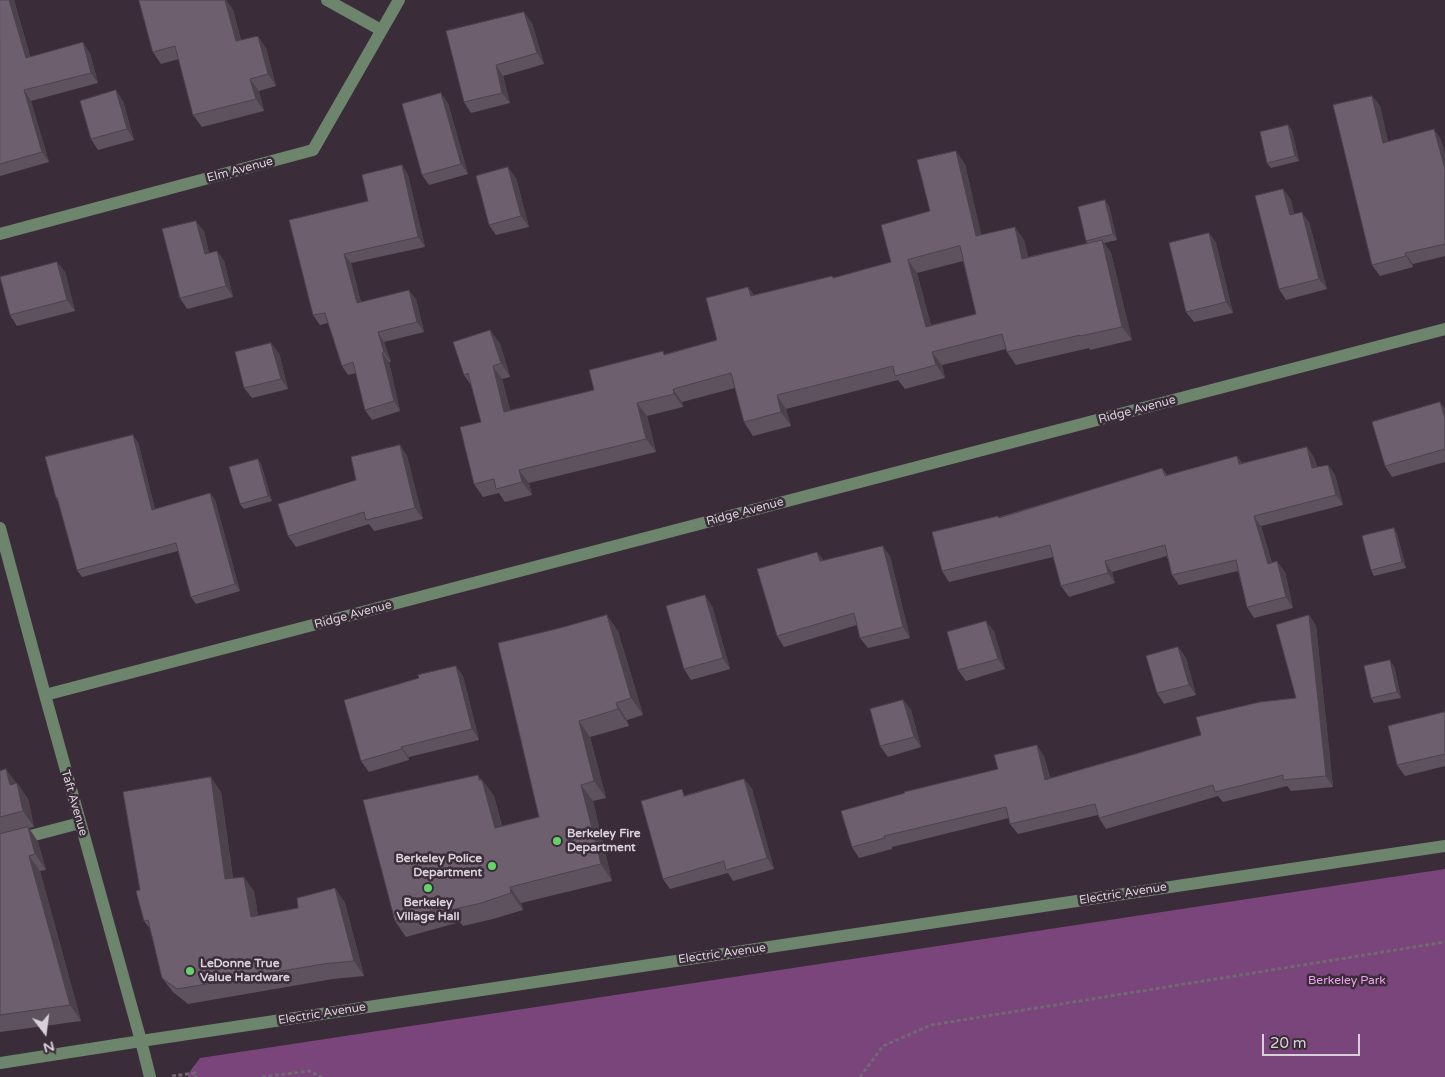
<!DOCTYPE html>
<html>
<head>
<meta charset="utf-8">
<style>
  body { margin:0 }
  #map { position:relative; width:1445px; height:1077px; overflow:hidden; background:#3a2d39; font-family:"Varela Round",sans-serif }
  canvas { display:block }
  .north { position:absolute; left:20px; top:1007px; width:50px; height:50px; -webkit-text-stroke:4px #3a2d39; paint-order:stroke; rotate:165deg; font-size:14px; font-weight:700; line-height:20px; text-align:center; color:#d8d0d8 }
  .north::after { content:''; display:block; margin:auto; width:18px; height:22px; background:#d8d0d8; clip-path:polygon(50% 0,100% 100%,50% 72%,0 100%) }
  .scale { position:absolute; left:1262px; top:1034px; width:98px; height:22px; box-sizing:border-box; border:2px solid #d8d0d8; border-top:0; padding-left:6px; font-size:15px; line-height:18px; white-space:nowrap; color:#d8d0d8; -webkit-text-stroke:4px #3a2d39; paint-order:stroke }
</style>
</head>
<body>
<div id="map">
<canvas width="1445" height="1077"></canvas>
<div class="north">N</div>
<div class="scale">20 m</div>
</div>
<script>
const ctx = document.querySelector('canvas').getContext('2d');
ctx.lineJoin = 'round';
function fillPath(path, color) { ctx.fillStyle = color; ctx.fill(path, 'evenodd'); }
function trace(path, color, width, dash) { ctx.strokeStyle = color; ctx.lineWidth = width; ctx.lineCap = dash ? 'butt' : 'round'; ctx.setLineDash(dash || []); ctx.stroke(path); }
function label(font, color, halo, rows, align = 'center') {
  ctx.font = font + ' "Varela Round",sans-serif'; ctx.lineWidth = 5; ctx.setLineDash([]); ctx.textBaseline = 'middle'; ctx.strokeStyle = halo; ctx.fillStyle = color; for (const [text, x, y, turn = 0] of rows) {
    ctx.save(); ctx.translate(x, y); ctx.rotate((+turn || 0) * Math.PI / 180); ctx.textAlign = isNaN(turn) ? turn : align; if (halo) ctx.strokeText(text, 0, 0); ctx.fillText(text, 0, 0); ctx.restore();
  }
}
const green = new Path2D(`
  M1445,869V1077H188V1074L200,1058Z`);
const path = new Path2D(`
  M172,1076L195,1073L196,1077
  M262,1077L309,1071L322,1077
  M860,1077L883,1046L931,1025L1445,942`);
const minor = new Path2D(`
  M327,0L381,30
  M0,234L313,150L399,0
  M0,528L45,695L141,1041L150,1077
  M45,695L1445,329
  M0,844L80,823
  M0,1063L141,1041L1445,846`);
const wall = new Path2D(`
  M0,0H14L30,56L90,53L98,83L31,101L49,162L0,176Z
  M139,0H226L233,10L241,40L266,48L276,86L259,91L264,111L202,127L193,115L179,59L161,64L153,52Z
  M532,23L544,64L503,76L510,103L471,113L464,102Z
  M1372,96L1380,106L1388,142L1434,129L1441,140L1445,153V256L1413,264V267L1380,276L1372,265Z
  M123,101L134,140L98,150L91,139Z
  M448,103L468,174L429,185L422,175Z
  M1288,125L1292,131L1299,161L1271,168L1267,163Z
  M965,164L981,235L1024,240L1028,257L1087,243L1086,241L1109,206L1117,240L1104,243L1111,253L1132,340L1090,350L1089,348L1016,365L1007,352L1006,349L942,365L945,378L905,389L898,380L786,409L791,426L753,436L744,422L735,388L682,402L683,407L647,416L656,452L529,483L532,495L505,502L499,493L483,497L474,484L481,422L471,385L464,375L490,330L500,344L510,377L502,379L510,410L594,390L665,354L717,340L748,287L754,295L832,276L834,278L891,262ZM963,261L976,314L931,325L917,273Z
  M402,165L408,175L425,247L351,263L361,302L416,299L424,332L384,342L391,362H389L400,411L372,420L365,410L356,373L348,375L342,366L328,323L320,325L313,315L368,201Z
  M516,178L529,227L496,235L489,225Z
  M1283,189L1291,200L1294,214L1309,222L1327,289L1286,300L1279,289Z
  M204,231L209,253L217,251L224,261L233,297L187,309L180,298Z
  M1209,233L1216,243L1233,313L1194,322L1186,312Z
  M57,262L65,272L75,311L17,326L10,315Z
  M279,353L288,389L252,398L244,388Z
  M1440,402L1445,409V462L1392,477L1385,466Z
  M138,442L155,509L210,493L215,500L240,591L196,604L191,597L178,551L82,577L77,570L58,502L56,498Z
  M400,445L407,456L423,519L374,531L369,524L296,547L288,536Z
  M1237,456L1242,463L1314,457L1317,467L1328,465L1335,475L1343,505L1261,526L1272,563L1285,572L1293,608L1254,618L1247,607L1238,571L1179,585L1172,575L1167,556L1112,572L1115,583L1069,597L1061,586L1053,557L949,582L942,571L999,517L1162,468L1167,475Z
  M258,459L261,464L272,501L244,509L240,504Z
  M1394,528L1397,534L1406,568L1374,576L1371,570Z
  M817,552L823,560L890,556L910,638L868,648L860,638L857,625L784,647L777,636Z
  M712,606L730,669L691,680L684,669Z
  M1309,615L1316,626L1333,787L1291,791L1287,786L1223,802L1218,796L1106,829L1099,818L1098,815L1018,834L1010,824L1009,818L892,847V849L859,858L852,847L998,769L1044,756L1050,778L1201,735L1296,698Z
  M618,631L643,715L627,720L629,726L590,737L606,798L593,801L612,881L521,903L523,910L493,919L463,926L460,922L406,937L395,921L478,775L481,780H482L494,796L502,826L539,817L498,643Z
  M994,631L1005,669L966,681L958,670Z
  M1178,647L1186,658L1196,695L1164,704L1157,693Z
  M1394,666L1401,698L1374,703L1371,698Z
  M463,676L479,740L409,757V760L369,772L361,761Z
  M903,700L911,710L921,747L888,757L880,746Z
  M1445,712V766L1405,776L1397,765Z
  M0,771L16,784L17,783L28,799L34,827L29,828L38,842L46,870L40,871L81,1021L0,1032Z
  M744,779L752,789L774,869L733,881L728,873L670,889L663,879L686,795Z
  M221,792L233,878L254,891L258,916L298,908L335,888L345,903L364,976L333,979L188,1004L173,992L162,978L151,930L144,921L140,890Z`);
const shadedWall = new Path2D(`
  M9,0H14L33,68L26,58Z
  M225,0H226L233,10L244,53L236,41Z
  M524,12L532,23L544,64L537,53Z
  M258,36L266,48L276,86L268,74Z
  M83,42L90,53L98,83L91,73Z
  M496,65L503,76L510,103L502,93Z
  M250,79L259,91L264,111L256,99Z
  M24,90L31,101L49,162L42,152Z
  M116,90L123,101L134,140L127,129Z
  M441,93L448,103L468,174L461,164Z
  M1372,96L1380,106L1391,153L1383,143Z
  M1288,125L1292,131L1299,161L1295,156Z
  M1434,129L1441,140L1445,153V169Z
  M956,151L965,164L985,250L976,236Z
  M402,165L408,175L425,247L418,237Z
  M508,167L516,178L529,227L521,216Z
  M1283,189L1291,200L1297,225L1290,215Z
  M1105,200L1109,206L1117,240L1113,234Z
  M1302,212L1309,222L1327,289L1319,279Z
  M196,221L204,231L212,265L205,254Z
  M1015,227L1024,240L1032,272L1022,259Z
  M1209,233L1216,243L1233,313L1226,302Z
  M1102,240L1111,253L1132,340L1122,327Z
  M217,251L224,261L233,297L226,286Z
  M1405,253L1413,264V267L1406,256Z
  M344,254L351,263L363,312L357,303Z
  M908,260L917,273L935,340L926,327Z
  M57,262L65,272L75,311L67,300Z
  M748,287L758,300L751,296Z
  M409,290L416,299L424,332L417,322Z
  M490,330L500,344L510,377L501,363Z
  M378,332L384,342L391,362L384,352Z
  M271,343L279,353L288,389L281,379Z
  M932,352L942,365L945,378L936,365Z
  M382,353L389,362L400,411L394,401Z
  M493,366L502,379L514,425L504,412Z
  M673,389L682,402L683,407L674,394Z
  M777,395L786,409L791,426L781,412Z
  M1440,402L1445,409V418Z
  M637,403L647,416L656,452L646,439Z
  M133,435L138,442L157,517L152,510Z
  M400,445L407,456L423,519L415,508Z
  M1307,447L1314,457L1320,479L1312,468Z
  M1237,456L1244,466L1239,464Z
  M258,459L261,464L272,501L268,496Z
  M1328,465L1335,475L1343,505L1336,495Z
  M519,470L529,483L532,495L522,482Z
  M210,493L215,500L240,591L235,584Z
  M1254,516L1261,526L1275,574L1268,564Z
  M1394,528L1397,534L1406,568L1402,562Z
  M883,546L890,556L910,638L903,627Z
  M817,552L825,562L820,561Z
  M1105,561L1112,572L1115,583L1108,573Z
  M1277,561L1285,572L1293,608L1286,597Z
  M705,595L712,606L730,669L723,658Z
  M607,615L618,631L643,715L631,698Z
  M1309,615L1316,626L1333,787L1326,776Z
  M986,621L994,631L1005,669L998,659Z
  M1178,647L1186,658L1196,695L1189,685Z
  M1390,660L1394,666L1401,698L1397,692Z
  M456,666L463,676L479,740L472,729Z
  M903,700L911,710L921,747L914,737Z
  M616,703L627,720L629,726L618,709Z
  M579,721L590,737L606,798L594,781Z
  M1037,745L1044,756L1052,790L1045,780Z
  M401,747L409,757V760L402,749Z
  M6,769L28,799L34,827L23,811L10,785Z
  M478,775L483,782L482,780L494,796L506,844L495,828Z
  M211,777L221,792L235,894L225,879Z
  M744,779L752,789L774,869L767,858Z
  M581,785L593,801L612,881L601,864Z
  M28,827L38,842L46,870L35,854Z
  M29,856L40,871L81,1021L70,1005Z
  M244,877L254,891L261,932L251,917Z
  M510,887L521,903L523,910L511,893Z
  M335,888L345,903L364,976L354,961Z`);
const building = new Path2D(`
  M0,0H9L26,58L83,42L91,73L24,90L42,152L0,164Z
  M139,0H225L236,41L258,36L268,74L250,79L256,99L193,115L175,46L153,52Z
  M524,12L537,53L496,65L502,93L464,102L446,31Z
  M116,90L127,129L91,139L80,101Z
  M441,93L461,164L422,175L402,104Z
  M1372,96L1383,143L1434,129L1445,169V244L1405,253L1406,256L1372,265L1333,105Z
  M1288,125L1295,156L1267,163L1260,132Z
  M956,151L976,236L1015,227L1022,259L1102,240L1122,327L1080,336V335L1007,352L1002,334L932,352L936,365L895,376L893,366L777,395L781,412L744,422L731,373L673,389L674,394L637,403L646,439L519,470L522,482L496,489L494,479L474,484L460,427L481,422L468,373L464,375L453,342L490,330L501,363L493,366L504,412L594,390L589,370L663,351L664,355L717,340L706,298L748,287L751,296L832,276L833,278L891,262L881,225L930,211L917,160ZM960,246L976,314L926,327L908,260Z
  M402,165L418,237L344,254L357,303L409,290L417,322L378,332L384,352L382,353L394,401L365,410L353,362L342,366L325,313L313,315L289,220L368,201L362,175Z
  M508,167L521,216L489,225L476,176Z
  M1283,189L1290,215L1302,212L1319,279L1279,289L1255,196Z
  M1105,200L1113,234L1086,241L1078,207Z
  M196,221L205,254L217,251L226,286L180,298L162,229Z
  M1209,233L1226,302L1186,312L1169,243Z
  M57,262L67,300L10,315L0,277Z
  M271,343L281,379L244,388L235,352Z
  M1440,402L1445,418V449L1385,466L1372,422Z
  M133,435L152,510L210,493L235,584L191,597L176,543L77,570L57,497L56,498L45,457Z
  M400,445L415,508L366,520L364,512L288,536L278,504L356,480L351,457Z
  M1307,447L1312,468L1328,465L1336,495L1254,516L1268,564L1277,561L1286,597L1247,607L1236,560L1172,575L1165,545L1105,561L1108,573L1061,586L1050,545L942,571L932,532L998,516L999,518L1162,468L1165,476L1237,456L1239,464Z
  M258,459L268,496L240,504L229,467Z
  M1394,528L1402,562L1371,570L1362,536Z
  M883,546L903,627L860,638L854,613L777,636L757,569L817,552L820,561Z
  M705,595L723,658L684,669L666,606Z
  M607,615L631,698L616,703L618,709L579,721L594,781L581,785L601,864L510,887L511,893L481,903L451,910L450,905L395,921L363,800L478,775L479,780H482L495,828L539,817L498,643L560,628Z
  M1309,615L1326,776L1283,780V775L1215,792L1213,785L1099,818L1095,804L1010,824L1006,807L884,836L885,838L852,847L841,811L905,793L904,792L998,769L994,755L1037,745L1045,780L1201,735L1196,717L1260,702L1296,698L1276,625Z
  M986,621L998,659L958,670L947,632Z
  M1178,647L1189,685L1157,693L1146,656Z
  M1390,660L1397,692L1371,698L1364,666Z
  M456,666L472,729L401,747L402,749L361,761L344,700L419,678L418,675Z
  M903,700L914,737L880,746L870,709Z
  M1445,712V754L1397,765L1388,726Z
  M6,769L10,785L17,783L23,811L0,817V771Z
  M211,777L225,879L244,877L251,917L298,908L297,898L335,888L354,961L323,964L177,989L162,978L148,920L144,921L136,891L140,890L123,792Z
  M744,779L767,858L726,870L724,861L663,879L641,801L682,789L684,796Z
  M28,827L35,854L29,856L70,1005L0,1015V834Z`);
const markers = [
  [557,841,5,"#64d468"],
  [492,866,5,"#64d468"],
  [428,888,5,"#64d468"],
  [190,971,5,"#64d468"]
];
const streetNames = [
  ["Elm Avenue",240,170,-15],
  ["Ridge Avenue",1137,410,-15],
  ["Ridge Avenue",745,512,-15],
  ["Ridge Avenue",353,615,-15],
  ["Taft Avenue",74,803,74],
  ["Electric Avenue",1123,894,-9],
  ["Electric Avenue",722,954,-8],
  ["Electric Avenue",322,1014,-9]
];
const poiNames = [
  ["Berkeley Fire",567,834],
  ["Department",567,848],
  ["Berkeley Police",482,859,"right"],
  ["Department",482,873,"right"],
  ["Berkeley",428,903,"center"],
  ["Village Hall",428,917,"center"],
  ["LeDonne True",200,964],
  ["Value Hardware",200,978]
];
const parkNames = [
  ["Berkeley Park",1347,981]
];
fillPath(green, '#79457a');
trace(path, '#726772', 3, [4, 2.5]);
trace(minor, '#6d856c', 12);
fillPath(wall, '#5e525e');
fillPath(shadedWall, '#4c424c');
fillPath(building, '#6d5f6d');
trace(building, '#4c424c', 1);
for (const [x, y, r, color] of markers) { const dot = new Path2D(); dot.arc(x, y, r, 0, 2 * Math.PI); ctx.fillStyle = color; ctx.fill(dot); trace(dot, '#3a2d39', 2); }
label('12px', '#d8d0d8', '#3a2d39', streetNames);
label('bold 12px', '#d8d0d8', '#3a2d39', poiNames, 'left');
label('12px', '#efa1ef', '#3a2d39', parkNames);
</script>
</body>
</html>
